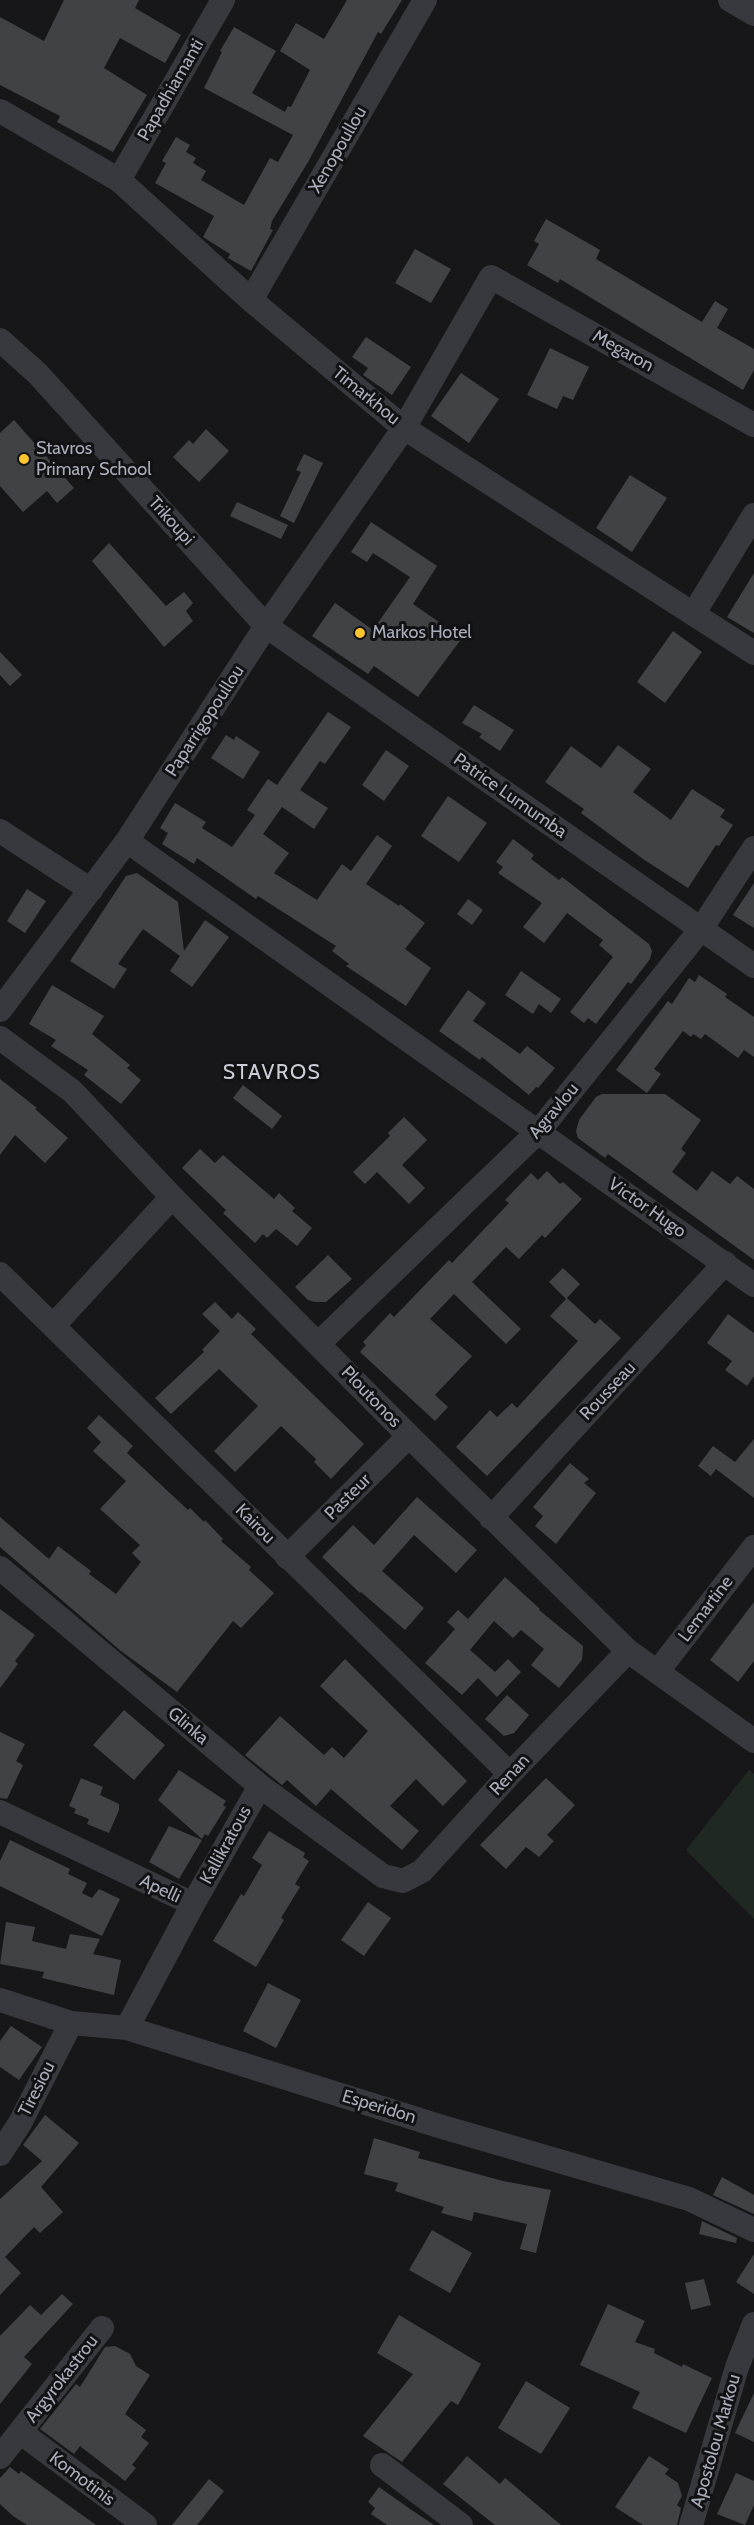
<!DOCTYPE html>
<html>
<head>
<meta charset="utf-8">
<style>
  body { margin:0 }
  canvas { display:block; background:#171719 }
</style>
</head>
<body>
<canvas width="754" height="2525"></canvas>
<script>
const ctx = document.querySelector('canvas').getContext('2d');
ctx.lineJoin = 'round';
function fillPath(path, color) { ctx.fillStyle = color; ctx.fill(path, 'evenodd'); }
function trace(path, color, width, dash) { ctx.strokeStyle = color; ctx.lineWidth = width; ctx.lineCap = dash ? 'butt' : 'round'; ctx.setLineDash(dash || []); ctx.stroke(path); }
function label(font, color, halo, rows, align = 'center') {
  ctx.font = font + ' Cabin,sans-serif'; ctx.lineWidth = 6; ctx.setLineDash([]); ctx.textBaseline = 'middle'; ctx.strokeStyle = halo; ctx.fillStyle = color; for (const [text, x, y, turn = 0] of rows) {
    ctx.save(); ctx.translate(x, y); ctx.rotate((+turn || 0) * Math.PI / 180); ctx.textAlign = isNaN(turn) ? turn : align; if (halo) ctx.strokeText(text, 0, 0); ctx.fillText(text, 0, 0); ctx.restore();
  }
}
const green = new Path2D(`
  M749,1770L754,1774V1919L686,1850Z`);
const building = new Path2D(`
  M64,0H139L135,8L181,35L165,63L120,38L104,68L147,95L113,152L57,122L60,116L0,85V17L44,41Z
  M347,0H402L381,34L378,32L308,162L272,221L270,229L273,230L251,271L228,258L230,254L203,237L214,216L155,183L166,163L162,161L176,137L190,145L186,152L196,158L193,163L206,171L201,180L244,205L270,158L278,162L293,135L204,88L222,52L220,51L234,27L276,51L252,93L285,112L288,106L291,107L310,70L280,51L296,23L324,39Z
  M546,219L600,250L596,259L702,322L715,301L728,309L717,328L754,349V370L743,390L560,279L558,283L527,265L539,244L534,241Z
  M415,249L451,269L431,303L395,283Z
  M366,337L411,367L392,395L363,375L368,368L352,357Z
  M550,348L589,367L573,400L563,396L557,409L527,395Z
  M461,373L499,399L469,443L431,416Z
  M14,420L74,488L57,503L47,491L23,512L0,486V433Z
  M206,429L229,451L199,482L173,457L189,440L193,444Z
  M304,454L323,463L294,523L280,516L301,472L296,470Z
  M630,475L667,498L632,552L596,528Z
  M237,502L288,525L281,539L230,516Z
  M371,522L437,566L413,604L462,638L418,697L374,666L368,674L312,636L335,603L373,630L410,577L373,553L367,562L351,552Z
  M109,543L166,606L184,592L193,603L186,611L193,621L164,647L92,561Z
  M754,573V633L727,617Z
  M673,631L702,652L665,703L637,682Z
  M0,652L22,675L10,686L0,675Z
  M474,705L514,730L500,751L479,737L482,734L462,723Z
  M328,712L351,727L325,764L320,761L300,790L328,808L314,829L282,807L263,834L289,853L274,873L317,900L342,864L351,871L377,835L392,846L366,884L399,906L400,904L425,923L405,949L431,968L406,1006L346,966L349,964L332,951L336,946L258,896L256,899L197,858L194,864L162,844L168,833L160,828L175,803L206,822L202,828L232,847L255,815L247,810L268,779L277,785Z
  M226,735L234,740L236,736L260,752L243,779L211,758Z
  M618,745L651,769L633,792L671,820L692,789L725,810L720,817L733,825L719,846L716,845L688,888L643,859L581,813L584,809L545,782L571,746L601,768Z
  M386,750L409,766L384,801L362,785Z
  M448,796L487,823L459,862L421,836Z
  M513,839L534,855L531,859L559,880L562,877L649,944L652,951L650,959L631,984L628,982L596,1024L588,1018L584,1023L570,1012L613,957L599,945L603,940L567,913L544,943L523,927L542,903L498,873L503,867L496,862Z
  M137,873L178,902L184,951L205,920L229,937L192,987L170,971L180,956L143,929L118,964L127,969L114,989L70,961L126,876Z
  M754,883V928L733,915Z
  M27,889L46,901L25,933L7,921Z
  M468,899L483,910L472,925L457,914Z
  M521,971L561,999L551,1013L539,1004L533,1014L505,995Z
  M699,975L727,994L725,997L754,1017V1057L744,1050L738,1058L705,1034L701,1039L693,1034L691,1037L683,1031L654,1069L661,1074L647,1093L616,1070L668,1001L672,1004L689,978L695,982Z
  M52,985L104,1016L92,1034L130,1065L127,1068L141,1080L121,1104L84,1075L88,1070L51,1046L56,1040L29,1024Z
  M468,990L486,1003L473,1021L520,1054L527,1046L555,1068L538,1088L536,1087L529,1095L482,1057L480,1060L439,1031Z
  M0,1079L37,1108L35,1109L68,1138L45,1163L15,1135L0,1155Z
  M243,1085L282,1116L272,1129L233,1098Z
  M602,1094H665L701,1120L681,1149L686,1153L672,1172L697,1191L712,1171L730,1184L737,1176L754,1189V1260L608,1154L605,1158L578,1138L576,1131L579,1120L596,1097Z
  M404,1117L427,1140L402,1165L425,1188L409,1204L377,1172L365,1184L353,1172L390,1136L388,1133Z
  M200,1149L215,1163L223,1155L274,1199L279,1193L295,1208L292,1211L312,1228L297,1246L276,1229L267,1238L263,1234L255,1243L223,1213L226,1210L182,1168Z
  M547,1171L560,1184L563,1182L582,1199L545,1238L542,1235L519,1259L506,1247L472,1282L521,1329L506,1344L454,1294L430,1319L472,1356L435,1395L448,1407L435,1421L360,1352L366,1345L363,1342L390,1313L394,1317L449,1260L452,1263L509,1203L505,1200L531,1173L538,1180Z
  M328,1255L352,1279L326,1302H315L308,1300L295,1287Z
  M563,1268L580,1284L567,1298L595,1324L600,1319L621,1338L487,1476L456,1447L490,1410L497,1417L512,1403L517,1408L578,1341L550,1316L566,1299L549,1282Z
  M215,1302L232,1319L238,1312L256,1329L251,1334L364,1444L331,1479L314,1462L316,1459L281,1426L235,1472L214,1451L258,1406L219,1369L171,1414L155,1398L204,1352L202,1350L220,1331L202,1314Z
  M728,1314L754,1333V1376L747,1386L725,1370L732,1361L707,1343Z
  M99,1415L133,1446L127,1453L188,1510L190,1508L204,1522L205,1520L223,1539L221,1541L251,1567L249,1570L274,1593L241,1628L233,1621L177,1692L121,1651L0,1547V1517L49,1559L58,1546L91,1571L89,1574L116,1594L141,1562L132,1553L140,1545L100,1509L126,1481L93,1451L101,1442L87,1428Z
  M754,1439V1498L716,1469L711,1476L698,1466L713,1446L735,1462Z
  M570,1463L589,1479L584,1483L596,1493L556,1544L535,1526L543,1516L533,1507Z
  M417,1497L477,1550L456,1573L414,1535L382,1571L424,1608L405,1630L361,1592L360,1593L322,1557L353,1525L374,1545Z
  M505,1577L540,1609L539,1610L583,1646L582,1660L559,1688L531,1665L544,1649L521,1630L513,1638L494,1621L470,1650L495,1672L508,1659L521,1672L497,1697L478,1678L462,1695L425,1663L455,1629L447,1622L458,1610L468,1619Z
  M754,1602V1661L738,1682L710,1660Z
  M0,1609L35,1635L15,1661L18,1664L0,1688Z
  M345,1659L467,1781L443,1806L416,1779L390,1806L419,1831L402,1850L331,1789L316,1806L287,1780L282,1785L245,1755L280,1716L324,1755L332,1747L344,1758L368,1731L320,1686Z
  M507,1695L529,1715L514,1733L504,1736L485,1719Z
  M124,1710L165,1745L134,1780L93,1745Z
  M0,1732L25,1744L16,1761L23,1765L7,1799L0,1798Z
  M179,1770L226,1801L223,1805L226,1807L208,1836L205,1834L202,1839L158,1800Z
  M81,1778L103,1787L100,1795L119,1804V1810L109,1833L87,1824L89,1819L74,1813L76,1809L69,1806Z
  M546,1778L575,1805L547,1835L554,1841L539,1857L526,1847L506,1869L480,1845Z
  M169,1826L202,1840L179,1879L149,1862Z
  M269,1831L305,1853L303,1857L309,1861L295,1884L300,1887L281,1918L284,1920L256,1967L213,1941L241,1894L244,1896L262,1865L252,1858Z
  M10,1840L70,1869L68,1874L87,1883L82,1893L92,1898L99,1889L120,1899L102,1936L0,1886V1861Z
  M368,1902L391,1918L364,1956L341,1940Z
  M6,1922L35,1927L32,1941L66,1949L70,1934L100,1939L93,1954L121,1960L114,1995L42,1978L44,1972L0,1964Z
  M268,1983L301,2000L276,2048L243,2031Z
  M11,2026L42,2047L19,2080L0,2067V2041Z
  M45,2115L79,2143L41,2187L63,2212L40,2233L34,2227L5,2257L21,2273L0,2295V2199L42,2161L23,2145Z
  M374,2138L420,2152L418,2158L503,2181L551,2190L536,2253L520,2249L527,2224L474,2212L472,2221L441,2213L444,2207L395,2191L398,2183L364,2174Z
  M722,2177L754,2195V2214L713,2195Z
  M702,2221L737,2238L736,2243L699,2234Z
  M432,2230L472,2253L450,2293L409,2270Z
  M754,2254V2294L736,2282Z
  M704,2279L711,2305L691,2310L685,2283Z
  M62,2294L73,2304L24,2357L32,2364L0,2404V2336L30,2305L41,2315Z
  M608,2304L645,2321L635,2342L655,2349L654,2353L682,2367L683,2364L712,2378L686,2433L632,2408L640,2392L580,2365Z
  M399,2315L481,2364L458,2405L451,2401L402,2462L363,2436L413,2374L377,2353Z
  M115,2346L130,2354L136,2366L150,2375L125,2414L146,2430L141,2437L149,2443L132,2465L136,2468L125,2481L80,2446L74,2454L40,2429L76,2384L80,2387L105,2347Z
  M526,2381L570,2408L541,2454L498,2428Z
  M754,2393V2442L735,2433Z
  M467,2456L500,2484L505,2478L561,2525H495L443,2484Z
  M649,2456L669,2469L665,2474L678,2483L682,2496L677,2505L681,2508L677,2525H643L615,2507Z
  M10,2467L19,2474L21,2471L96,2525H27L13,2516L0,2504V2478Z
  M736,2473L754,2481V2505L745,2525L717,2514Z
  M209,2479L224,2491L197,2525H172Z
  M379,2487L413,2511L434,2525H387L371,2514L375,2508L368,2502Z`);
const minor = new Path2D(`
  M730,0L754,14
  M0,111L119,180L251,300L404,428L754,653
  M119,180L223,0
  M251,300L425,0
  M0,340L38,374L266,626L754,966
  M694,613L754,515
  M0,831L91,890
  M127,841L754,1285
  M0,1010L127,841L266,626L404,428L491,277L754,425
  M0,1038L72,1091L172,1197L409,1436L628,1651L754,1741
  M0,1274L510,1774
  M54,1325L172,1197
  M319,1343L539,1131L701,929L754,848
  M491,1518L725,1263
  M287,1557L409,1436
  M0,1568L260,1786L383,1876L403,1881L422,1871L510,1774L628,1651
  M658,1671L754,1547
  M0,1812L193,1904L127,2028
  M193,1904L260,1786
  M0,2000L71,2023L127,2028L439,2126L689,2199L754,2230
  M0,2154L20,2123L71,2023
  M20,2432L145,2525
  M0,2457L102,2328
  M382,2465L461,2525
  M691,2525L737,2367L754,2324`);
const markers = [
  [24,459,6,"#fac52f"],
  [360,633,6,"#fac52f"]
];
const streetNames = [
  ["Papadhiamanti",171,90,-60],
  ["Xenopoullou",338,150,-60],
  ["Megaron",623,351,29],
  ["Timarkhou",366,396,39],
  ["Trikoupi",171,521,48],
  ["Paparrigopoullou",205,721,-57],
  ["Patrice Lumumba",510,796,35],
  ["Agravlou",554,1111,-50],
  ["Victor Hugo",647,1208,35],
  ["Rousseau",608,1391,-47],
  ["Ploutonos",371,1397,46],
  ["Pasteur",348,1497,-45],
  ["Kairou",255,1524,45],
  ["Lemartine",706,1609,-53],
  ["Glinka",188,1726,40],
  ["Renan",510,1775,-47],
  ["Kallikratous",226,1845,-61],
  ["Apelli",160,1889,25],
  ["Tiresiou",37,2089,-63],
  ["Esperidon",379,2107,17],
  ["Argyrokastrou",62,2379,-52],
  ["Apostolou Markou",716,2441,-74],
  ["Komotinis",82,2479,37]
];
const poiNames = [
  ["Stavros",36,449],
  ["Primary School",36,470],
  ["Markos Hotel",372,633]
];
const quarterNames = [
  ["STAVROS",272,1073]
];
fillPath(green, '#1f2821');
fillPath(building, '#414246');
trace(minor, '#38393f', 24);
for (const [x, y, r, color] of markers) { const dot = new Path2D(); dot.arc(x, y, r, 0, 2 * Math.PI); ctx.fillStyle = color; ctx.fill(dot); trace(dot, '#121214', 2); }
label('18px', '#a9adba', '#121214', streetNames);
label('18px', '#a9adba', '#121214', poiNames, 'left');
ctx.letterSpacing = '1.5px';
label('21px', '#caccd6', '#121214', quarterNames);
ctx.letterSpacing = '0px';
</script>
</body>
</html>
